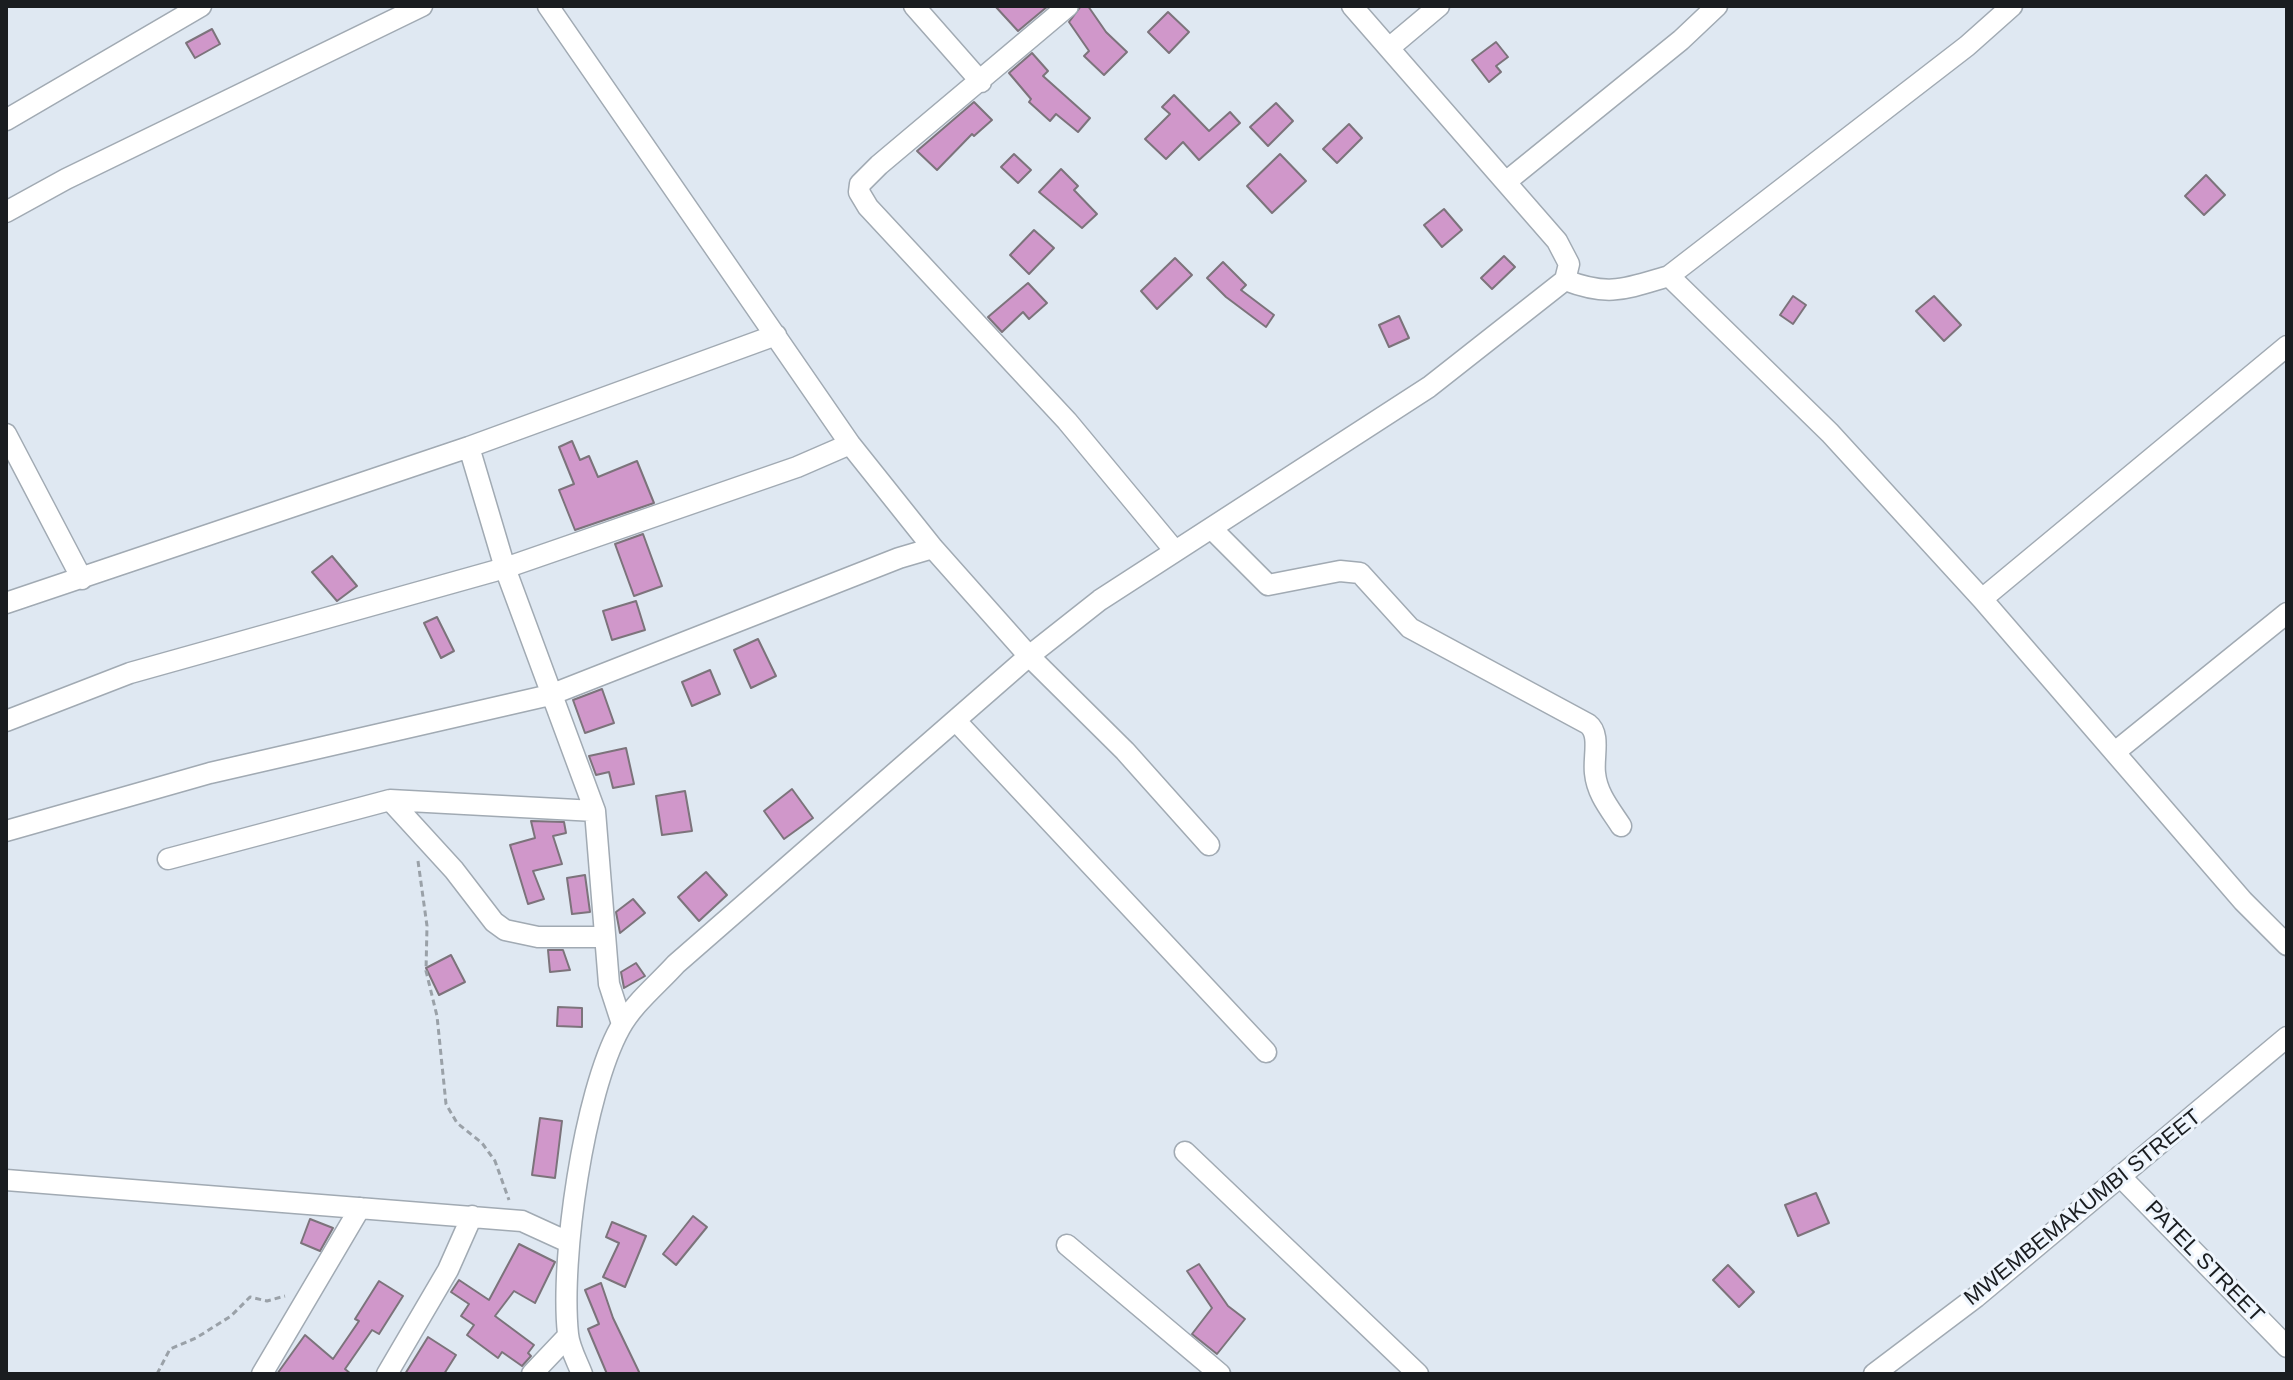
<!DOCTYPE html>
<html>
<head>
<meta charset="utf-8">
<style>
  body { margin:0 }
  #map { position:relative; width:2293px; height:1380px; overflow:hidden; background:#dfe8f2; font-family:Helvetica,sans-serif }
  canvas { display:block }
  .frame { position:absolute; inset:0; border:8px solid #1a1d20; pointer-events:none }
</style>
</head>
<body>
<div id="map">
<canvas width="2293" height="1380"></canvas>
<div class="frame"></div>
</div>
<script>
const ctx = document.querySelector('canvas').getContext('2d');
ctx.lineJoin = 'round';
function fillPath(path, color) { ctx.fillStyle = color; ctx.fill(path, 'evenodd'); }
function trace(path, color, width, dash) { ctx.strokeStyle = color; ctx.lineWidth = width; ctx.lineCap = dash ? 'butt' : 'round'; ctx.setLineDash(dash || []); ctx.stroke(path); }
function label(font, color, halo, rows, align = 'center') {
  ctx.font = font + ' Helvetica,sans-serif'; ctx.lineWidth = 6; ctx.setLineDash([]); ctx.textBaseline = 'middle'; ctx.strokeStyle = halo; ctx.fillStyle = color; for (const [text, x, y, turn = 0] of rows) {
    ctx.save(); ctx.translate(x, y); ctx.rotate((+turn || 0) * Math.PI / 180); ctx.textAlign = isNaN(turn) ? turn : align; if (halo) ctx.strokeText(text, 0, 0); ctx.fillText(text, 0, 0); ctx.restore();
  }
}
const building = new Path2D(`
  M995,6H1048L1018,31Z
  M1081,6H1088L1106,32L1127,52L1104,75L1084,56L1089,51L1069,22Z
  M1168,12L1189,32L1169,53L1148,32Z
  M212,29L220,44L195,58L186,43Z
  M1496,42L1508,57L1496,66L1501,72L1489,82L1472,60Z
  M1032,53L1048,71L1043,76L1090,118L1078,132L1056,114L1050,121L1029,102L1031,99L1009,73Z
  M1174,95L1209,131L1230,112L1240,123L1199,160L1183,142L1166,159L1145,139L1170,114L1162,107Z
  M974,102L992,120L974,136L972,134L937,170L917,151Z
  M1276,103L1293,121L1268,146L1250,127Z
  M1349,124L1362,138L1337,163L1323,149Z
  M1014,154L1031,170L1018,183L1001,167Z
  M1280,154L1306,181L1272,213L1247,186Z
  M1061,169L1078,186L1074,190L1097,214L1082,228L1039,192Z
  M2206,175L2225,195L2204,215L2185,196Z
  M1444,209L1462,230L1442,247L1424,225Z
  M1034,230L1054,248L1029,274L1010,255Z
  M1504,256L1515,267L1492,289L1481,278Z
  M1175,258L1192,275L1157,309L1141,291Z
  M1223,262L1246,285L1241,290L1274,315L1266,327L1226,297L1207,278Z
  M1028,283L1047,303L1029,319L1023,312L1002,332L988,317Z
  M1793,296L1806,305L1793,324L1780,315Z
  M1934,296L1961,325L1944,341L1916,311Z
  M1399,316L1409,338L1389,347L1379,325Z
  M572,441L580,460L589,456L598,477L637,461L654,503L575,530L559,490L574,484L559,447Z
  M643,534L662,586L634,596L615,544Z
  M332,556L357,586L337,601L312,572Z
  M636,601L645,630L612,640L603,611Z
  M437,617L454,651L441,658L424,623Z
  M758,639L776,676L751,688L734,650Z
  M710,670L720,694L692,706L682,682Z
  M602,689L614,723L585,733L573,700Z
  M626,748L634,784L613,788L609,772L596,775L589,756Z
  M792,789L813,818L784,839L764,811Z
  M685,791L692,831L662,835L656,796Z
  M531,821L564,822L566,833L553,836L562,864L533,871L544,899L528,904L510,845L535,838Z
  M706,872L727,895L699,921L678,897Z
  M585,875L590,912L572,914L567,878Z
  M633,899L645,913L620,933L616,912Z
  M548,950H563L570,970L550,972Z
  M451,955L465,982L439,995L426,968Z
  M636,963L645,976L624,988L621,972Z
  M558,1007L582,1008V1027L557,1026Z
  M540,1118L562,1121L555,1178L532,1175Z
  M1816,1193L1829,1223L1798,1236L1785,1205Z
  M693,1216L707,1227L676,1265L663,1254Z
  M310,1219L333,1228L320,1251L301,1243Z
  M612,1222L646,1236L625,1287L603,1277L619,1243L606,1237Z
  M519,1244L555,1262L535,1303L514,1291L495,1316L534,1345L528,1353L531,1356L522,1366L502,1352L498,1358L467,1335L474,1325L461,1316L469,1304L451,1292L459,1280L489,1300Z
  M1199,1264L1228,1306L1245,1319L1217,1354L1192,1334L1212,1308L1187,1271Z
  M1728,1265L1754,1292L1739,1307L1713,1280Z
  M379,1281L403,1296L379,1334L372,1330L345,1369L351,1374H277L305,1335L333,1359L359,1321L355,1319Z
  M601,1283L613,1318L640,1374H607L588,1329L599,1324L585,1290Z
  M428,1337L456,1355L444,1374H405Z`);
const path = new Path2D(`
  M418,861L427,926L426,971L437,1016L446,1104L457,1123L482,1143L495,1161L509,1200
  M157,1374L170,1349L196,1338L231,1316L250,1297L267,1301L285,1296`);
const minor = new Path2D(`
  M548,6L850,444L933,548L1029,656L1125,751L1209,845
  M914,6L981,82
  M1068,6L879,165L860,184L859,192L868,207L1067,421L1175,551
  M1389,48L1439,6
  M6,120L201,6
  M1507,181L1681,40L1717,6
  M6,212L66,179L422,6
  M1669,276L1830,433L1982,599L2243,901L2287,945
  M1565,280C1609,297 1625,289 1669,276L1967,46L2012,6
  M6,434L82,579
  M469,447L505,568L595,811L609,984L622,1024
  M1211,528L1268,585L1340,571L1360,573L1410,628L1588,724C1601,734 1593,757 1595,773C1597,794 1610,809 1621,826
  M1982,599L2287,346
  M6,603L469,447L776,335
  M6,721L130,673L505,568L797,467L850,444
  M956,721L1266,1052
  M2115,752L2287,613
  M390,800L454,870L494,922L505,930L538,937H603
  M6,831L210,773L550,695L899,558L933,548
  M168,859L390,800L595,811
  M1185,1152L1418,1374
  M2120,1176L2287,1347
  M6,1180L522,1221L568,1242
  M1067,1245L1220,1374
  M262,1374L360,1208
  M387,1374L448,1270L472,1216
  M532,1374L568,1336
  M582,1374C577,1361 569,1347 568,1334C560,1259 584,1093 620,1028C633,1004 658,984 676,964L1029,656L1100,600L1429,387L1565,280L1569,264L1557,241L1352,6
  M1874,1374L1976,1297L2287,1037`);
const streetNames = [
  ["MWEMBEMAKUMBI STREET",2083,1208,-39],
  ["PATEL STREET",2204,1262,46]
];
fillPath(building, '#d097ca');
trace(building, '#7c737b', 2);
trace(minor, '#a1aab3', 23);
trace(path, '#9aa1a8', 3, [6, 4]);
trace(minor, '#fff', 20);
label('22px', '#1a1d20', '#eef5fd', streetNames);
</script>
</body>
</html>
